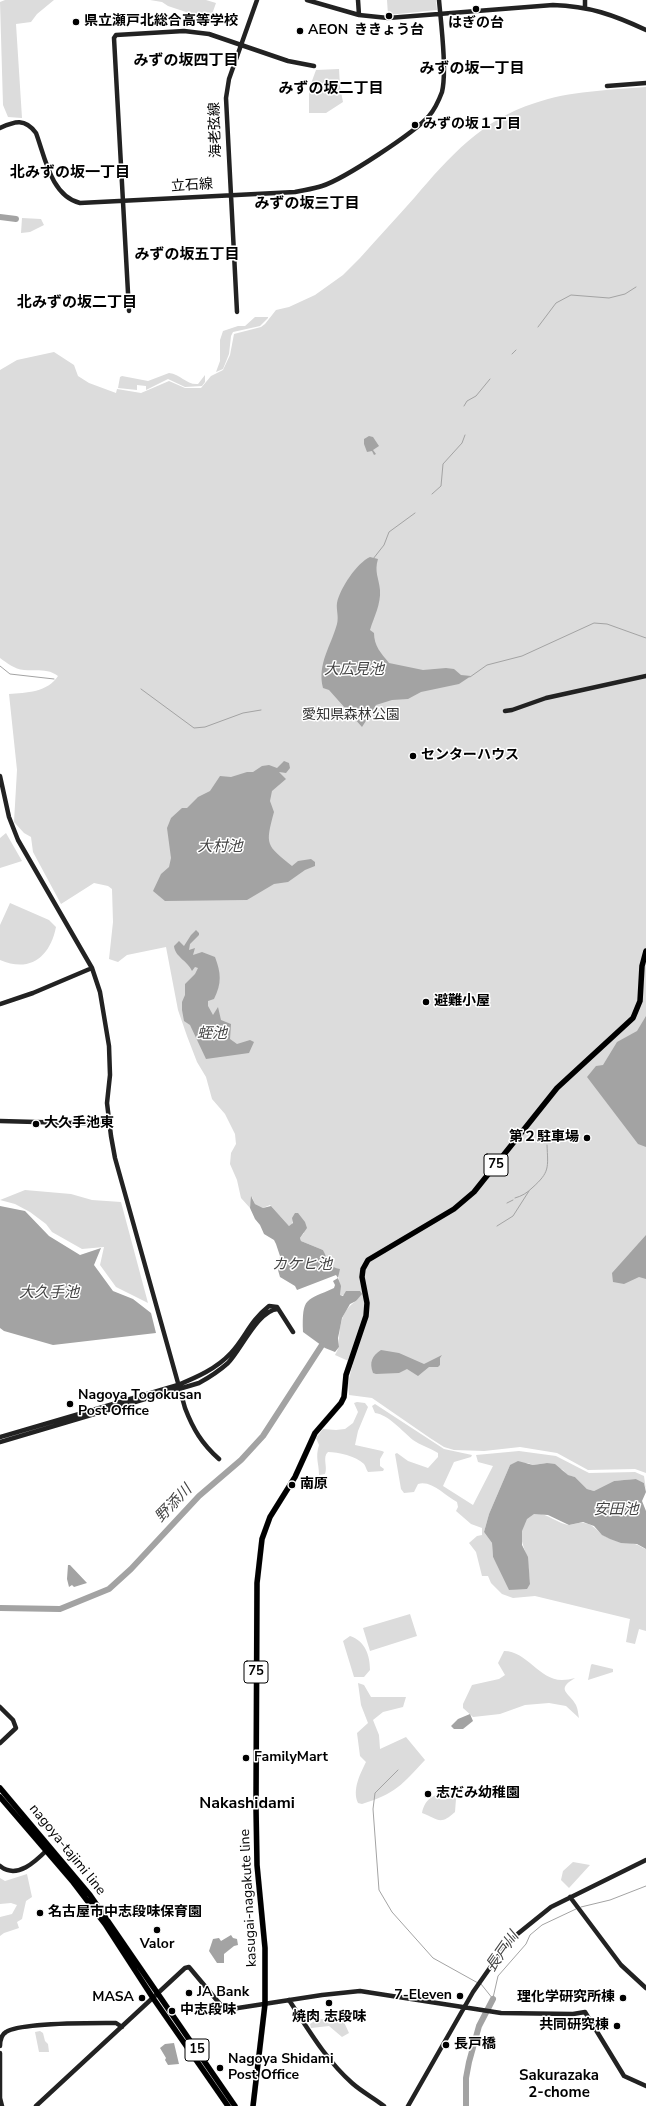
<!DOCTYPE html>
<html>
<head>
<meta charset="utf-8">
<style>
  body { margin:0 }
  canvas { display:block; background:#fff }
</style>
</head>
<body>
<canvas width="646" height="2106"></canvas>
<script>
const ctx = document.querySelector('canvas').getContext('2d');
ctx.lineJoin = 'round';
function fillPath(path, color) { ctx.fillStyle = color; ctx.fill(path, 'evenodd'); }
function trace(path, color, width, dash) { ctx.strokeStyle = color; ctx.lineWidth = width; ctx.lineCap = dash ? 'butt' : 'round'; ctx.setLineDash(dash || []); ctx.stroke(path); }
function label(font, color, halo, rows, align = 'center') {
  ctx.font = font + ' "Nunito Sans","Noto Sans JP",sans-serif'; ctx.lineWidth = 3; ctx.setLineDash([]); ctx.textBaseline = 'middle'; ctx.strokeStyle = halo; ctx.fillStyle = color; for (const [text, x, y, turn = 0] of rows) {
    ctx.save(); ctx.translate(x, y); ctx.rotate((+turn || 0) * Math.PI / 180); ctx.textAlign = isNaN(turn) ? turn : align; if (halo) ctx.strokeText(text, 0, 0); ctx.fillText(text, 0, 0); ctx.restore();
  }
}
const green = new Path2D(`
  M5,0H54L37,14L31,22L16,24L22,118L8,117L3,105L0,2Z
  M150,0H206L216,3L210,20L168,6L162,2Z
  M387,0H436L437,10L388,15Z
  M339,69L340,87L343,102L326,113H309V89L316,70Z
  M646,87V1473L635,1469L588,1470L557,1453L520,1447L484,1451L454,1450L444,1447L430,1438L372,1398L349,1395L348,1383L353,1363L335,1355L339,1347C339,1330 340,1311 356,1301L359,1296L340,1295C341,1286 338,1278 338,1269C328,1267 327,1258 323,1250L301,1241L300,1238L304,1233L293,1220L292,1225L289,1226L270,1205L263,1208L255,1204L252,1197L250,1208L241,1198L237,1180L230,1164L231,1153L236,1144L235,1134L225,1114L212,1099L206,1077L197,1062L187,1036L178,1010L166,947L127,955L118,962L109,959L113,922L112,889L108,886L94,883L61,904L33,852L31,837L24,833L14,822L17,770L9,694C26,693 48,692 58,676C48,668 36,671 24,670C14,669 7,663 0,658V370L17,360L54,352L74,365L78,376L89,383L116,393L117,389L141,393L169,381L185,388H201L211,376L223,370L230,355L234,334L261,327L265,324L276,310L289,307L315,295L343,275L360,258C378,238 397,217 415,197C449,157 483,119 535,103C569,91 610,90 646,87Z
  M22,218L41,219L44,225L30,232L21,233Z
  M255,317H268V318L260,326L233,332L231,336L229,354L223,369L216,372L220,361V340L223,331L238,326H245Z
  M169,373C181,374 186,385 198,384L205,375V382L202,386L185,387L168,379L146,390V386L137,385V390L118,388L120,377L122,376L148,381Z
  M6,833L22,861L0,868V838Z
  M10,903L49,920L56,927C50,957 30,973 0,960V925Z
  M25,1190L71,1194L92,1200L121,1202L148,1303L116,1287L100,1265L104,1247L82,1249L52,1232L46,1224L30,1212L15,1204L0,1200Z
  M357,1402L365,1403L368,1407L358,1431L355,1445L382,1451L384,1452L380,1459V1466L384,1469L383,1471L368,1472C366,1469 366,1467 364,1464C356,1456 338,1452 328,1452C322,1457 328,1467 325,1474L319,1475C319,1463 315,1458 319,1445L316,1438L323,1429L336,1430L345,1429L353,1423L358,1412L354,1403Z
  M375,1404L444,1449L472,1455L471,1457L454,1462L443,1486L473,1505L493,1466L478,1462L476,1455L519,1451L556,1456L589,1473L635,1472L644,1476L646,1490L644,1483L636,1479L624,1480L614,1481L594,1491L587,1489L575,1477L567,1475L563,1470L547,1463L533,1465L528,1463L510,1465L489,1514L484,1532L492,1543L493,1557L510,1590L530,1584C529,1573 528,1561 525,1551C523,1544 520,1539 522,1530C530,1496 554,1524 569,1525C573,1525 579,1522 584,1523C595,1524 599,1535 609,1538C617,1542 626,1542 635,1544C639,1545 642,1548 646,1549V1631L639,1629L635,1644L626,1642L630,1619L535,1596L513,1598L502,1594L491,1583L488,1576H482L476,1552L469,1543L477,1536L482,1535V1528L471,1524L456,1511L458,1507L457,1502C445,1496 432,1480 418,1484L414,1492L404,1493L401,1489L395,1454L397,1453L408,1461L428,1468L438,1457V1453C430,1448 420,1445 413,1440C402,1431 389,1415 375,1413L372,1406Z
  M410,1614L417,1636L370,1651L363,1628Z
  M350,1636C365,1641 370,1655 370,1670L364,1677H354L343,1641Z
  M504,1651C527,1651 539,1680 562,1680C566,1680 571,1679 575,1678C555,1690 569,1692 576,1705C578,1709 578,1714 579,1718L566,1706L549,1703L525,1705L500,1714L473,1717L463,1708V1704L472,1685L499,1679L505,1675L498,1663Z
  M592,1664L613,1669V1672L588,1680L591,1665Z
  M358,1683L364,1685L371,1697H406L403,1707L383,1712L373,1720L379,1735L380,1749L406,1737L425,1760C403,1784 395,1794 362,1804L358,1803C352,1790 360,1774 366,1762L360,1756L357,1733L368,1723L361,1705Z
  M448,1791L456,1799L455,1812C440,1826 438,1819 422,1813C425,1798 434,1795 448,1791Z
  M573,1862L590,1865L569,1888L561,1880L563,1871Z
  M27,1874L32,1897L26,1901L22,1919L17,1922L19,1928L4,1933L0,1936V1917L12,1914L17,1905L11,1903L0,1904V1878L5,1881Z
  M318,2019L343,2020L349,2033L342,2037L329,2026L311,2028L310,2024Z
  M40,2031L43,2033L45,2041L48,2044L49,2052H39L35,2032Z`);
const water = new Path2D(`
  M369,436L373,437L379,446L373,450L376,454L374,455L372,451L367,452L364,444V439Z
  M370,557L378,559C374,572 379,578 380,590C381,604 374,617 370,630L374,633C374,646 381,653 389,663L423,670L446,668L454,669L461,675L471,676L459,684L421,692L408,699L392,700L376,705L362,727L329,690L323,688C317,664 331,646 337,624C339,617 336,609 337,603C340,588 357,563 370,557Z
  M284,761L289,763L290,768L286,773L279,772L286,779L272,791L270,801L274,812C265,845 266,845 292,866L298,861L311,859L315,862V866L305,870L288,882L274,884L247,900L165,901L153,891L161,874L169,867L171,858L167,828L171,818L182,808H187L198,797L210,791L220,776L231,777L247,772H253L262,766L269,765L277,768Z
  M196,930L199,933V935L190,944L189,950L195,948L193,955L202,952L215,957C221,973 222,983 214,999L208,1001V1006L213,1015L218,1007L221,1020L231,1024L230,1039L237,1044L250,1040L254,1042L249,1053L206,1059L190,1025L184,1021L182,1010V1002L185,995V984L195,974L198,968L195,967L192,971C188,961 175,957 174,946L179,941L184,946L191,935Z
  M646,1016V1147L638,1144L587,1077L596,1066L603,1065L617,1042L637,1031Z
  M251,1196L255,1204L263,1208L271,1206L289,1226L293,1223L292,1218L295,1213H298L305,1222L307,1228L300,1238L301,1241L323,1250C328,1259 328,1267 340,1269L338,1278L341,1286L340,1295L343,1296L346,1291H360L362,1294L356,1301L350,1304L342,1318L338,1338L339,1347L335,1352L325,1348L303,1332C302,1296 306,1301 334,1288L335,1285L333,1281L338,1278L336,1275L297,1290L295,1286L280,1277L278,1270L280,1256L276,1244L274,1240L264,1234L260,1225L255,1219L250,1208Z
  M0,1206L25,1211L49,1236L80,1255L101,1248L94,1265L113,1291L133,1299L151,1313L156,1333L53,1345L4,1331L0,1328Z
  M646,1235V1279L639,1277L624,1284L613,1282L612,1273Z
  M381,1350L399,1353L424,1364L442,1355L440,1358V1365L438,1367H429L418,1376L407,1369L399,1373L376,1374L373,1373C369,1362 372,1356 381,1350Z
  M518,1461L533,1465L547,1463L555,1464L568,1475L575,1477L587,1489L594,1491L614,1481L624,1480L636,1479L644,1483L646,1492L642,1501L646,1511V1549L637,1544L621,1543L610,1539L602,1535L594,1526L583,1522L569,1525L548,1515L534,1514L527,1519L522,1531V1545L528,1557L530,1584L527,1589L509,1590L493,1557L492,1543L484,1532L489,1514L510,1465Z
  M68,1565H70L87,1583L74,1587L72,1585L69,1587L67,1579Z
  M470,1714L473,1721L463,1729H454L451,1726L458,1719Z
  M231,1935L233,1938L237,1939L238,1945L234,1946L224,1954V1963H217L209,1951L213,1939L219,1938L221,1941Z
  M174,2043L179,2064L168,2065L165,2060L166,2058L160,2048L165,2044Z`);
const stream = new Path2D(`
  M538,327L556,303L571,295L609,298L625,294L636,287
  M512,354L516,350
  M464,406L467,401L476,396L490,379
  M432,494L441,486L443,464L462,443L465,435
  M373,559L384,545L389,532L415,513
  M0,666L10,674L54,679
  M470,677L487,665L522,656L594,623L607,624L646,638
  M141,689L194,728L205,727L243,713L261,710
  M515,1198C522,1196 527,1193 532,1188C550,1172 548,1168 547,1145
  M507,1203L513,1200
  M497,1226L513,1216L529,1191
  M398,1770L375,1793L373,1809L379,1890L392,1912L433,1958L478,1983
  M581,1907L610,1900L646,1886
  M481,1984L493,1999
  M493,1998L498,1976L526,1944L530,1935L542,1925L576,1909`);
const river = new Path2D(`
  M0,217L16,219
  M0,1608L60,1609L109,1589L131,1569L199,1496L241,1460L263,1436L322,1345
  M466,2106V2078L469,2062L479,2026L493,1999`);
const secondary = new Path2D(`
  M307,0L359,15L388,18L553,5C589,6 614,15 646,30
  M358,0L359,15
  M585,8V0
  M607,86L646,83
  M0,128C15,121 25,118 36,133C45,157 51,196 80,203L295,192C304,190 313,189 322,186C344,179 414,133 429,116C435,109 439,100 442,92C447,71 441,23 439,0
  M129,311L114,38L116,35L184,31L209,34L288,61L314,66
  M237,312L226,98L229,79L257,0
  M505,711L512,710L546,698L646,676
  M0,776L9,817L18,840L92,968L100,992L109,1046L110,1075L107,1103L111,1136L115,1158L185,1408C193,1429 202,1444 219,1459
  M0,1004L33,993L92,968
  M0,1121L109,1124
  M0,1437L178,1385C197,1377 216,1369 231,1353C246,1337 249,1322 269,1306L277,1307L293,1332
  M0,1442L199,1383C210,1377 219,1371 228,1363C241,1350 258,1310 278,1309
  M0,1707L13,1720L16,1728L0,1743
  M0,1866C17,1880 36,1861 48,1849
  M570,1897L621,1965L646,1988
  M289,2000C308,2029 326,2060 352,2083C362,2092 374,2098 384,2106
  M0,2046C0,2041 1,2035 6,2032C21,2022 96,2023 116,2023L122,2027
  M0,2053V2098L2,2106
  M36,2106L185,1968L189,1967L225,2010L322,1995L360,1991L501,2013L573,2014L585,2012L624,2076L646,2086
  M408,2106L473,1992L501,1952L515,1936L551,1907L646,1860`);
const primary = new Path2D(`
  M0,1788L90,1895L235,2106
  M0,1797L73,1882L105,1924L153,1998L228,2106
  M253,2106L265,2004V1948L257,1865L256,1807L257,1583L262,1539L270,1517L295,1477L315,1433L341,1403L344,1397L346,1375L366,1316L367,1303L362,1277L363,1269L368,1260L454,1209L474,1192L557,1088L633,1018L640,1001L642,966L646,951`);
const markers = [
  [476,9,4,"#000"],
  [389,16,4,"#000"],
  [76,22,4,"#000"],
  [300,31,4,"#000"],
  [415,125,4,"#000"],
  [413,756,4,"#000"],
  [426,1002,4,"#000"],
  [36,1124,4,"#000"],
  [587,1138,4,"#000"],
  [70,1404,4,"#000"],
  [292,1485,4,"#000"],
  [246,1758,4,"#000"],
  [428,1794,4,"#000"],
  [40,1913,4,"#000"],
  [157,1930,4,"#000"],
  [189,1993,4,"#000"],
  [460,1996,4,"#000"],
  [142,1998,4,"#000"],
  [623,1998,4,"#000"],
  [329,2003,4,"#000"],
  [172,2011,4,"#000"],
  [617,2026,4,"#000"],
  [446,2045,4,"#000"],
  [220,2068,4,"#000"]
];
const shields = [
  [496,1165,24],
  [256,1672,24],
  [197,2050,24]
];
const shieldNames = [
  ["75",496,1165],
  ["75",256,1672],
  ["15",197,2050]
];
const poiNames = [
  ["県立瀬戸北総合高等学校",84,22],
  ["はぎの台",476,24,"center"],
  ["AEON",308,31],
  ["ききょう台",389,31,"center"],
  ["みずの坂１丁目",423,125],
  ["センターハウス",421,756],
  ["避難小屋",434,1002],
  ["大久手池東",44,1124],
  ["第２駐車場",579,1138,"right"],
  ["Nagoya Togokusan",78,1396],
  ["Post Office",78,1412],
  ["南原",300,1485],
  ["FamilyMart",254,1758],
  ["志だみ幼稚園",436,1794],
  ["名古屋市中志段味保育園",48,1913],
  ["Valor",157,1945,"center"],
  ["JA Bank",197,1993],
  ["7-Eleven",452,1996,"right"],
  ["MASA",134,1998,"right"],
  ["理化学研究所棟",615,1998,"right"],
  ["中志段味",180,2011],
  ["焼肉 志段味",329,2018,"center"],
  ["共同研究棟",609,2026,"right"],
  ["長戸橋",454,2045],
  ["Nagoya Shidami",228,2060],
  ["Post Office",228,2076]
];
const streetNames = [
  ["海老弦線",216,130,-92],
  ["立石線",192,186,-4],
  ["nagoya-tajimi line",67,1850,51],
  ["kasugai-nagakute line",249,1898,-93]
];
const parkNames = [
  ["愛知県森林公園",351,716]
];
const neighbourhoodNames = [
  ["みずの坂四丁目",186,61],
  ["みずの坂一丁目",472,69],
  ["みずの坂二丁目",331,89],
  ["北みずの坂一丁目",70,173],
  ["みずの坂三丁目",307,204],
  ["みずの坂五丁目",187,255],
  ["北みずの坂二丁目",77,303],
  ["Sakurazaka",559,2076],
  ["2-chome",559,2093]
];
const waterNames = [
  ["大広見池",354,670],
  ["大村池",220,847],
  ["蛭池",212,1034],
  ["カケヒ池",302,1265],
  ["大久手池",49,1293],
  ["野添川",174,1504,-46],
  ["安田池",616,1510],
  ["長戸川",503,1952,-55]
];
const quarterNames = [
  ["Nakashidami",247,1804]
];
fillPath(green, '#dcdcdc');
fillPath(water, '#a3a3a3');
trace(stream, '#a3a3a3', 1);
trace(river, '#a3a3a3', 6);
trace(primary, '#dbdbdb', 6);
trace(secondary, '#222', 4.5);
trace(primary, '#000', 5.5);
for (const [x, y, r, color] of markers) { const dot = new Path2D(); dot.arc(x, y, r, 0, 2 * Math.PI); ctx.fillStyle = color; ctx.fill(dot); trace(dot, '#fff', 1.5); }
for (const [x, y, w] of shields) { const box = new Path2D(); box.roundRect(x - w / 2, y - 11, w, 22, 3); ctx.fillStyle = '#fff'; ctx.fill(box); trace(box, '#000', 1); }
label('bold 13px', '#000', null, shieldNames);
label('bold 14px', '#000', '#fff', poiNames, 'left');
label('14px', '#000', '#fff', streetNames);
label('14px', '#333', '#fff', parkNames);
label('bold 15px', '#000', '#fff', neighbourhoodNames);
label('italic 15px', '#444', '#fff', waterNames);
label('bold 16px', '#000', '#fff', quarterNames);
</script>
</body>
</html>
